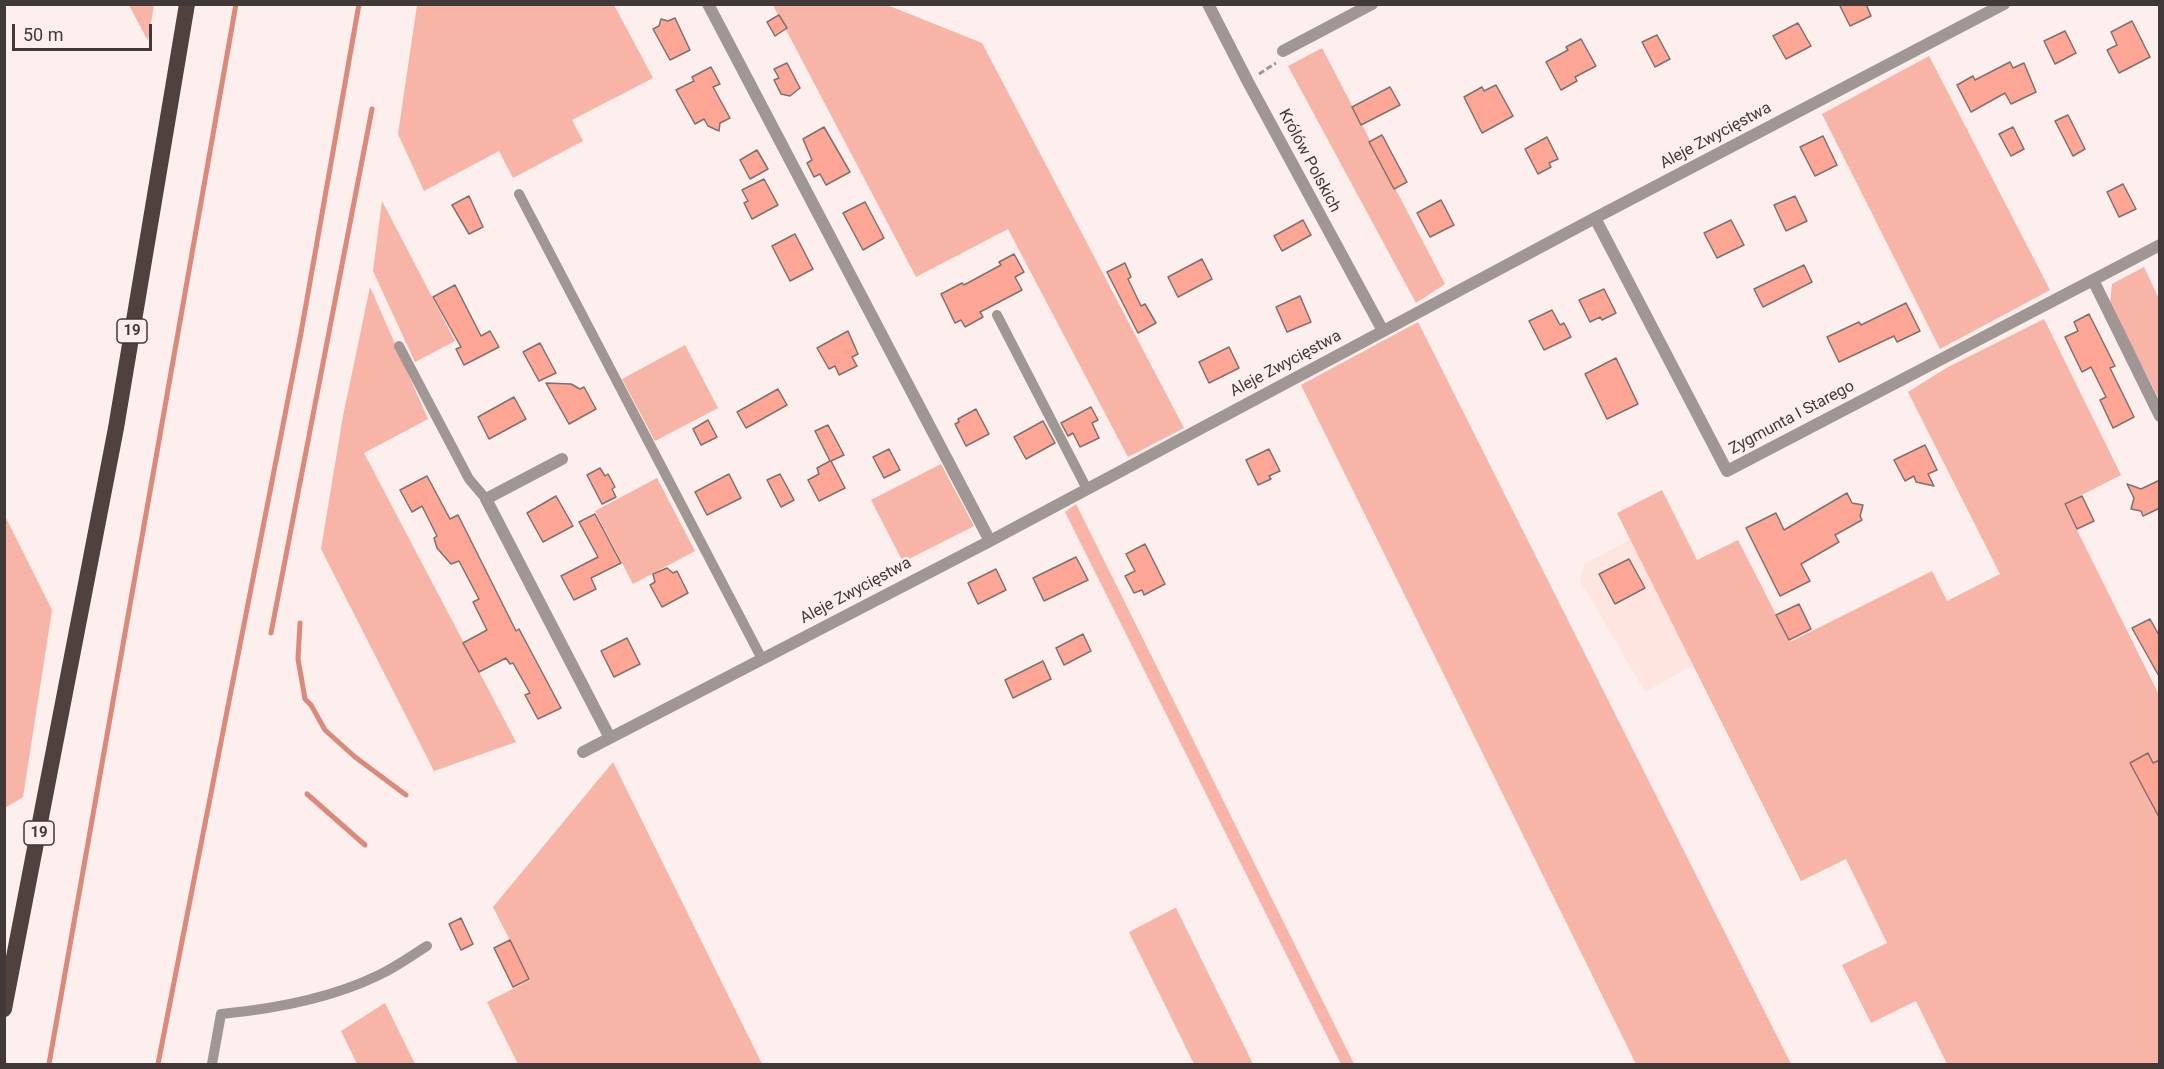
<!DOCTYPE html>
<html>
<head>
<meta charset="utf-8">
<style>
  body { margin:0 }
  #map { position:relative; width:2164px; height:1069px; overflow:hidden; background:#fdefed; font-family:Roboto,sans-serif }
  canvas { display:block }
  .frame { position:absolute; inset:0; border:6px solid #413937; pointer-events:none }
  .scale { position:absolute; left:12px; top:24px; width:140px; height:27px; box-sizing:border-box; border:3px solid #413937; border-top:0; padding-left:8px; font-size:18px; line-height:21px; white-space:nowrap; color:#413937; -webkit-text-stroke:4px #fdefed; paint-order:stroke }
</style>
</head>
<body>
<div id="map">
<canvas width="2164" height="1069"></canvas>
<div class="frame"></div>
<div class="scale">50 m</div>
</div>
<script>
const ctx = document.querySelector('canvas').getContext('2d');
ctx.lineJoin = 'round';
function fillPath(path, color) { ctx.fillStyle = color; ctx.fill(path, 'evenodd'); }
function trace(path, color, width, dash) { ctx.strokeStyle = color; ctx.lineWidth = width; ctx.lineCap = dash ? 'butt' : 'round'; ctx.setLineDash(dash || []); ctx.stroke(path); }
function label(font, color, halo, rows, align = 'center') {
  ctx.font = font + ' Roboto,sans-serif'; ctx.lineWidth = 5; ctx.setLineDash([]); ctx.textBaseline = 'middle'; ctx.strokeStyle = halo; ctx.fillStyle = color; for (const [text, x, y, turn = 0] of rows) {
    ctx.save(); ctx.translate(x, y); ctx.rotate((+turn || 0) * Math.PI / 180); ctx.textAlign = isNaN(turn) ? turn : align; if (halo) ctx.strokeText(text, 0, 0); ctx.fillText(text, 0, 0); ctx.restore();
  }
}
const built = new Path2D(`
  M1631,539L1694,665L1645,692L1580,581L1584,564Z`);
const green = new Path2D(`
  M129,5H154L148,41Z
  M417,5H614L653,78L572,120L583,141L513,178L499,151L424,191L398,134Z
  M773,5H887L982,43L1184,428L1128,457L1008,229L916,277Z
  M1322,48L1445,284L1416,303L1288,66Z
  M1929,56L2050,290L1940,349L1822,114Z
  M382,201L455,341L415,362L373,271Z
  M2144,267L2159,299V399L2110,303L2112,284Z
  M370,287L428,419L364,453L516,742L434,771L321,549L343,416Z
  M2044,319L2121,475L2064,504L2159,695V1064H1947L1916,1001L1871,1023L1842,965L1887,943L1846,859L1801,881L1617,513L1662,490L1697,560L1738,540L1790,642L1932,571L1947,601L2000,574L1908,392L1948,367Z
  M1418,322L1791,1064H1636L1301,385Z
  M685,345L718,408L655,441L622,379Z
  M941,464L974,526L903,562L871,500Z
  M657,478L695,551L633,584L595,511Z
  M1076,504L1354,1064H1341L1065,512Z
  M4,514L52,610L23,797L5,808Z
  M613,762L762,1064H518L487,1002L530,980L493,907Z
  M1175,908H1176L1253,1064H1194L1129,932Z
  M385,1003L415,1064H357L341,1031Z`);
const stream = new Path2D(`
  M300,623L298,659L305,699L311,705L325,730L355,757L406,795
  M271,633L372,109
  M307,794L365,845
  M49,1064L236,4
  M158,1064L301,333L359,4`);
const building = new Path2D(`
  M1839,4H1866L1871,16L1850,26Z
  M779,15L787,28L775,36L767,22Z
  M675,18L690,50L670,60L653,29L659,26L661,19L668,21Z
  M2132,21L2150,57L2119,73L2107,50L2117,45L2111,32Z
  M1798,23L1811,46L1786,59L1773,36Z
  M2065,31L2076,53L2055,64L2044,41Z
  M1657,35L1670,59L1655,67L1642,42Z
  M1581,39L1596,66L1575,77L1577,81L1561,90L1546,62L1568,50L1566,47Z
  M2010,62L2013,68L2024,63L2036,92L2011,104L2005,93L1971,112L1957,85L1973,76L1975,80Z
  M787,63L800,88L790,96L781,94L774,80L779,78L774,69Z
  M711,67L720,84L713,87L730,118L720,123L719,131L708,126L704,119L695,124L676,90L694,81L692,77Z
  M1496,85L1513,116L1482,133L1464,97L1482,87L1484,91Z
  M1390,87L1400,105L1361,125L1352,107Z
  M2068,115L2085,149L2073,156L2055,121Z
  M824,127L850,172L826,185L820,174L814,177L807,163L812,160L803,139Z
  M2013,127L2024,149L2011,156L1999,134Z
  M1382,135L1407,182L1394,189L1369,142Z
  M1823,136L1837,165L1815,176L1800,147Z
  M1547,137L1558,159L1549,163L1551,167L1538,174L1525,149Z
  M757,150L768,169L750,179L740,160Z
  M764,179L778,205L752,219L744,203L748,201L742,190Z
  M2123,184L2136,209L2119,217L2107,192Z
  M469,196L483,227L469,234L452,205Z
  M1795,196L1807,221L1786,231L1774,205Z
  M1441,200L1454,225L1430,237L1417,213Z
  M865,202L884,238L863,250L843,213Z
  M1303,220L1311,235L1282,251L1274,236Z
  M1731,220L1744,245L1717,258L1704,233Z
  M795,234L813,269L790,281L772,246Z
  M1014,254L1024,272L1015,277L1022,290L980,312L983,317L965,327L961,320L955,323L941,294L962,283L964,285L1001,265L999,262Z
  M1202,259L1212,279L1178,297L1168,277Z
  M1125,263L1131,277L1128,279L1141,306L1145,304L1156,323L1138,333L1107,272Z
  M1804,265L1812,282L1763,307L1754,289Z
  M455,285L481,336L490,331L499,347L464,365L456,349L461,347L433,297Z
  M1604,289L1616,313L1602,320L1600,317L1590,322L1579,300Z
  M1300,296L1311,322L1287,332L1276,307Z
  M1906,303L1920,331L1897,342L1894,336L1839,362L1827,337L1859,322L1861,325Z
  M1552,310L1560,325L1564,323L1571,337L1544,350L1529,321Z
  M2089,314L2115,366L2110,368L2134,417L2113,428L2100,400L2106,397L2091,367L2082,372L2065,337L2078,331L2074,322Z
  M848,331L858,354L852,357L857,366L839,375L835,366L829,369L817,348Z
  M540,343L556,373L539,381L523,352Z
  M1229,347L1239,368L1209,383L1199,362Z
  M1616,358L1638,404L1607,419L1585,374Z
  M546,383L571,384L580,389L584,387L596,409L569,424Z
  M778,389L787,405L746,428L737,412Z
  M514,397L526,419L489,439L478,417Z
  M1091,407L1098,420L1092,423L1099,438L1080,447L1073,433L1068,436L1061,423Z
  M976,409L989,434L966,446L955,424L959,422L958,419Z
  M708,420L717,437L701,445L693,429Z
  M1043,421L1055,443L1026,459L1014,437Z
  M828,425L844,455L831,461L845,488L819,501L808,480L819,474L817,468L830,461L815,431Z
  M1925,445L1937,470L1928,474L1934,486L1916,482L1914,476L1905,481L1894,460Z
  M889,449L900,470L884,478L873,457Z
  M1269,449L1280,471L1269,476L1271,479L1258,485L1246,460Z
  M600,468L605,476L608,474L615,487L612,489L616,497L602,504L587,475Z
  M729,474L741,498L707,515L695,492Z
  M780,474L794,500L781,507L767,480Z
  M427,476L450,519L458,515L516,631L519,629L561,708L538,719L525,695L530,693L513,663L510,664L506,658L479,672L463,643L487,630L473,602L479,599L459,561L451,564L437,548L434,538L437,536L422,506L412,512L400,490Z
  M2160,480V508L2143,516L2141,511L2131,509L2134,498L2127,484L2141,489Z
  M1847,493L1852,503L1863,505L1860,516L1862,520L1835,535L1839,542L1801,564L1810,581L1780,596L1746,528L1776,513L1784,530Z
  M556,496L573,526L543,542L527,513Z
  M2082,496L2094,521L2077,529L2065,504Z
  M595,514L621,563L591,578L596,589L574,600L561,576L598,557L579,522Z
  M1145,544L1165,584L1144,595L1142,590L1134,593L1125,576L1135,571L1126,554Z
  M1076,557L1088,580L1044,601L1033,578Z
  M1629,559L1645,588L1615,604L1599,574Z
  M667,568L673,573L677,571L688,593L662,607L650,585L655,582L653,574Z
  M996,569L1006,590L978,604L968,583Z
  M1799,604L1811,629L1789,640L1776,615Z
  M2150,619L2160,637V678L2132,628Z
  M1083,634L1091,651L1064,665L1056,648Z
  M627,638L640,664L614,677L601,651Z
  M1043,661L1051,679L1013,698L1005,680Z
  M2148,753L2153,763L2160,760V819L2130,763Z
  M461,918L473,944L461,950L449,924Z
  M510,940L529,979L513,987L494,948Z`);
const path = new Path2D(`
  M1259,74L1276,63`);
const service = new Path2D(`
  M519,194L762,659
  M997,315L1087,489
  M399,346L469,479L486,499
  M212,1064L221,1014C274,1009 330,999 379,975C396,967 411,956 427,946`);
const minor = new Path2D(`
  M708,4L990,541
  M1208,4L1248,82L1383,331
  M1283,51L1372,4
  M1595,218L1727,471L2160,245
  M2093,280L2160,416
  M562,459L486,499L610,738
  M583,752L990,541L1595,218L2004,4`);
const trunk = new Path2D(`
  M4,1009L116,428L187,4`);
const shields = [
  [132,331,30],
  [39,833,30]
];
const shieldNames = [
  ["19",132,331],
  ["19",39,833]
];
const streetNames = [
  ["Aleje Zwycięstwa",1716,136,-28],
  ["Królów Polskich",1309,161,62],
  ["Aleje Zwycięstwa",1286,364,-28],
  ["Zygmunta I Starego",1792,418,-28],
  ["Aleje Zwycięstwa",856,591,-28]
];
fillPath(built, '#fee5e0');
fillPath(green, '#f8b4a7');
trace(stream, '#dd8878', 5);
fillPath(building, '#fea696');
trace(building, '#82706c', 1.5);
trace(path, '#a09593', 3, [6, 3]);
trace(service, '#a09795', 10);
trace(minor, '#a09795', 12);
trace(trunk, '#50413e', 16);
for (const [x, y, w] of shields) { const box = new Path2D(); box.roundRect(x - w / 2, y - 12, w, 24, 4.5); ctx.fillStyle = '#fdefed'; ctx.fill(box); trace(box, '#413937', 1.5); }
label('bold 15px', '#413937', null, shieldNames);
label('16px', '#413937', '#fdefed', streetNames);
</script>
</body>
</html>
